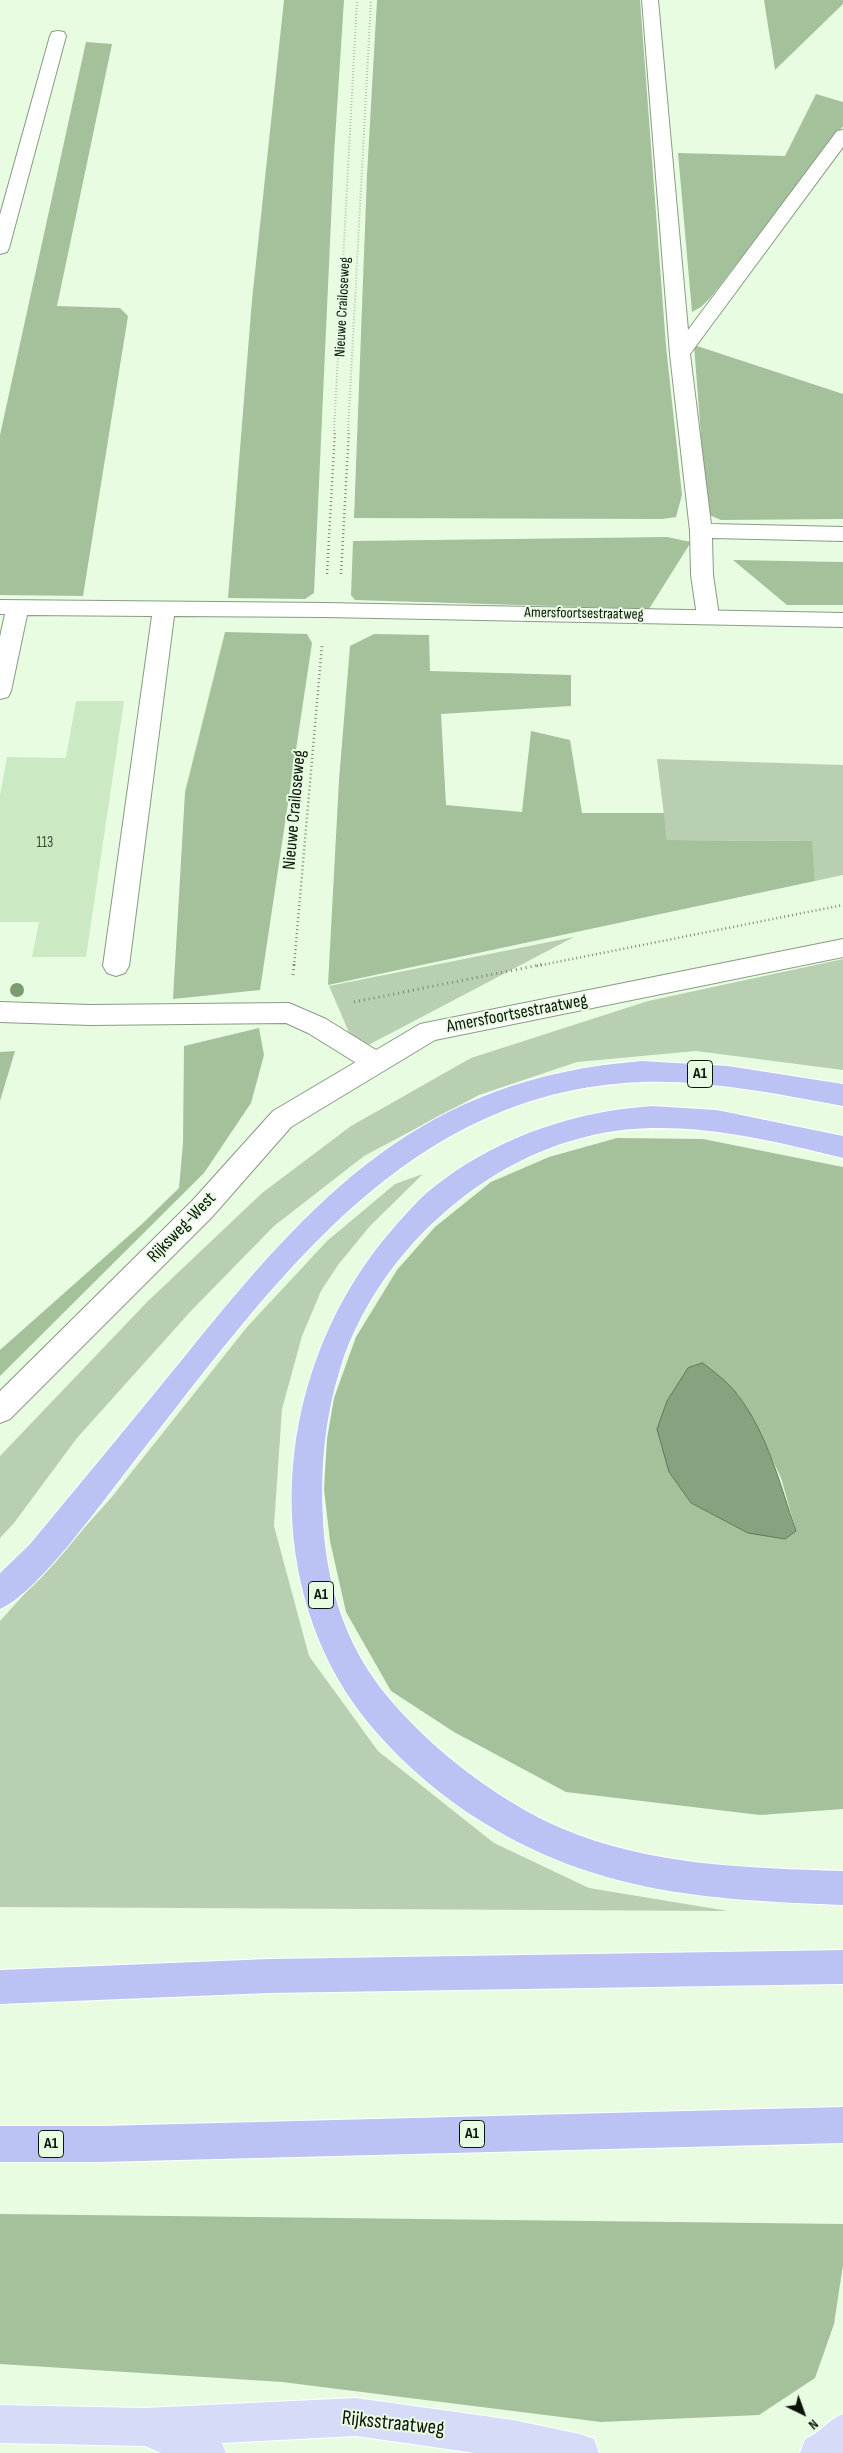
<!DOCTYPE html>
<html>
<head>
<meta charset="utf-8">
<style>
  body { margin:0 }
  #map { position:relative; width:843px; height:2453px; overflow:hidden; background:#e8fce2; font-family:"Sofia Sans Condensed",sans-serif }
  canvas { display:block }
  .north { position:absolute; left:778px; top:2388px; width:50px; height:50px; -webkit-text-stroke:4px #e8fce2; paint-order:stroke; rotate:138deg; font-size:14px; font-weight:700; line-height:20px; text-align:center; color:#0d140b }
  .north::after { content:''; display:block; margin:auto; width:18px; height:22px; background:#0d140b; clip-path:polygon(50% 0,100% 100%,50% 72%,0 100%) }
</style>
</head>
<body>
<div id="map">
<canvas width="843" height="2453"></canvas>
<div class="north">N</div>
</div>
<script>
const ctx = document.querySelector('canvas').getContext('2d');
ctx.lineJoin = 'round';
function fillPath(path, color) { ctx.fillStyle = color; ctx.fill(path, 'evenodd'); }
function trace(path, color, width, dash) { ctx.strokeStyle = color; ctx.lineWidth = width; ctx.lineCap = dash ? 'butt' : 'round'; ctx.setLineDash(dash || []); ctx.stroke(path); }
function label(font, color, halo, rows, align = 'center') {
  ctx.font = font + ' "Sofia Sans Condensed",sans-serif'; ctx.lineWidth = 4; ctx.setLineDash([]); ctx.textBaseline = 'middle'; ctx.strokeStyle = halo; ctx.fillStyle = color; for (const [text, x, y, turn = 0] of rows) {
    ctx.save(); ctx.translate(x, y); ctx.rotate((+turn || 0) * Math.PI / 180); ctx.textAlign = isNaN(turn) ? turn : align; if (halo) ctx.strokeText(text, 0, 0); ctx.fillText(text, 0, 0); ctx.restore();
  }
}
const green = new Path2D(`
  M657,759L843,765V875L815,881L811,841L667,840Z
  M574,937L357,1051L329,986Z
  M843,959V1070L696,1051L577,1062L479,1095L364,1156L274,1226L190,1312L77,1438L14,1523L0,1538V1456L147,1302L262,1193L351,1126L471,1058L648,1001Z
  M423,1174L370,1226L338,1265L321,1291L302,1336L282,1409L274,1526L309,1656L378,1751L494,1843L589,1888L728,1911L0,1907V1621L111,1498L247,1327L327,1241L395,1184Z`);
const forest = new Path2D(`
  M284,0H344L334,155L314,593L305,599L228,598L252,300Z
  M377,0H640L666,346L682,495L676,517L663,519L354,518L367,175Z
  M764,0H843V4L775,70Z
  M86,42L112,44L57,306L120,308L128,316L83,596L0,595V435Z
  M816,94L843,102V126L711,297L701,307L692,312L678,153L785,156Z
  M694,345L843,394V519L721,520L707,514Z
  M667,537L691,542L649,609L355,600L351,595L353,541Z
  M733,560L843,562V605H787Z
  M225,632L307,634L312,643L260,990L173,999L185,792Z
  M374,634L429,635L430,671L571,675V706L441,714L446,805L522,812L531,731L570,740L582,813H664L667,840L812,841L815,881L328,985L339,780L350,646Z
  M259,1028L264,1055L251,1103L204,1173L0,1376V1350L142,1224L179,1188L183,1143L184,1046Z
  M15,1051L0,1101V1052Z
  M617,1138L703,1139L843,1167V1809L760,1815L566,1792L454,1732L391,1691L346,1612L330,1541L324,1489L327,1439L334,1398L356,1337L397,1270L435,1227L491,1182L549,1157ZM737,1393L759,1431L781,1478L796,1531L748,1533L691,1503L669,1472Z
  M0,2214L843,2224V2265L834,2324L815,2378L759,2415L601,2422L282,2382L0,2364Z`);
const water = new Path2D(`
  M703,1363C714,1372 728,1382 737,1394C768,1434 780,1485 796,1531L785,1539L748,1533L691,1503L669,1472L657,1429L667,1401L688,1368Z`);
const building = new Path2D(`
  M76,701H124L86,957H32L39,922H0V795L7,757L66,758Z`);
const pathFar2 = new Path2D(`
  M334,431L357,0
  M348,431L371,0`);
const pathFar1 = new Path2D(`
  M327,574L335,430
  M341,574L349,430
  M294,966L322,645
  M537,966L843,905`);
const path = new Path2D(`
  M293,975L294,964
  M354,1002L544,964`);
const lane = new Path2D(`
  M642,0H658L688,330L837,131L843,130V147L690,354L711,524L843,527V541L712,538L713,575L719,616L716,621L708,623L700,621L697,616L691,575L690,531L670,354Z
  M58,31L64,32L66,36L9,248L7,252L0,254V215L50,36L52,32Z
  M0,600L325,603L333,605L336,610L333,615L325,617L174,616L129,966L125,973L116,976L107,973L103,966L152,616L27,615L11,691L8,697L0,699V637L5,614H0Z
  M0,1002L90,1005L289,1003L326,1019L384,1055L388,1062L384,1069L375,1072L366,1069L308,1033L286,1023L90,1025L0,1022Z`);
const street = new Path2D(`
  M325,603L843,613V627L325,617L317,615L314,610L317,605Z
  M843,939V957L435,1040L291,1127L212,1217L10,1419L0,1423V1391L192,1201L273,1111L420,1024Z`);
const primary = new Path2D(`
  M356,2398L513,2420L580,2434L594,2439L599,2453H475L356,2436L222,2443L226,2453H161L145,2446L0,2443V2405L144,2408Z
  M843,2414V2453H800L805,2439C821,2433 827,2420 843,2414Z`);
const highway = new Path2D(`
  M642,1061L728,1066L843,1084V1106C777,1094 710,1080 642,1082C398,1091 266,1296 129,1468C102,1502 37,1594 0,1609V1573L30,1544C82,1481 134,1419 185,1356C316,1194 421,1078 642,1061Z
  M652,1106L717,1110L843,1136V1158C760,1138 674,1116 589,1136C477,1162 376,1257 341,1366C325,1416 320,1467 323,1519C325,1565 336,1612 358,1653C394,1722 490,1798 561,1828C650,1866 748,1868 843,1871V1905C716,1900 607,1895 494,1829C435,1795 372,1739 338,1679C259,1539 285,1360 385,1238C403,1217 420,1196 443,1180C503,1135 578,1111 652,1106Z
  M843,1950V1984L269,1993L0,2004V1970L269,1959Z
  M843,2107V2143L101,2162H0V2126H101Z`);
const trees = [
  [17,990]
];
const farStreetnames = [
  ["Nieuwe Crailoseweg",343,307,-87],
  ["Amersfoortsestraatweg",584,614,1]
];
const numberNames = [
  ["113",45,843]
];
const shields = [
  [700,1074,25],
  [321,1595,25],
  [472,2134,25],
  [51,2144,25]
];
const shieldNames = [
  ["A1",700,1074],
  ["A1",321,1595],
  ["A1",472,2134],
  ["A1",51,2144]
];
const streetNames = [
  ["Nieuwe Crailoseweg",295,810,-85],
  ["Amersfoortsestraatweg",517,1014,-11],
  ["Rijksweg-West",182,1228,-46]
];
const nearStreetnames = [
  ["Rijksstraatweg",393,2424,6]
];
fillPath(green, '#b8d0b1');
fillPath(forest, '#a4c19b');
fillPath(water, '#86a27e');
trace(water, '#62775c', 1);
fillPath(building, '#cbe9c2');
trace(lane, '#899b84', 2);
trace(street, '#899b84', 2);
trace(primary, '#fff', 2);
trace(highway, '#fff', 2);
trace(pathFar2, '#7b8977', 2, [0.5, 2.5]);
trace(pathFar1, '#7b8977', 2.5, [1, 3]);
trace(path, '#7b8977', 3, [1, 4]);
fillPath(lane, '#fff');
fillPath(street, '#fff');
fillPath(primary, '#d6dbf8');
fillPath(highway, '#bac3f3');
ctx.fillStyle = '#7c9b72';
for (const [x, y] of trees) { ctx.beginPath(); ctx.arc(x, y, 7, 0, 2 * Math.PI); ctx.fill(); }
label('15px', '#0d140b', '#e8fce2', farStreetnames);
label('15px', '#3c4939', null, numberNames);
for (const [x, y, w] of shields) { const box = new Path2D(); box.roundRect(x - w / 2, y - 13.5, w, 27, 4); ctx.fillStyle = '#e8fce2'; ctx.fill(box); trace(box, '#0d140b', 1); }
label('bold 16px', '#0d140b', null, shieldNames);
label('18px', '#0d140b', '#e8fce2', streetNames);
label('21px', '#0d140b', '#e8fce2', nearStreetnames);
</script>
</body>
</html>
